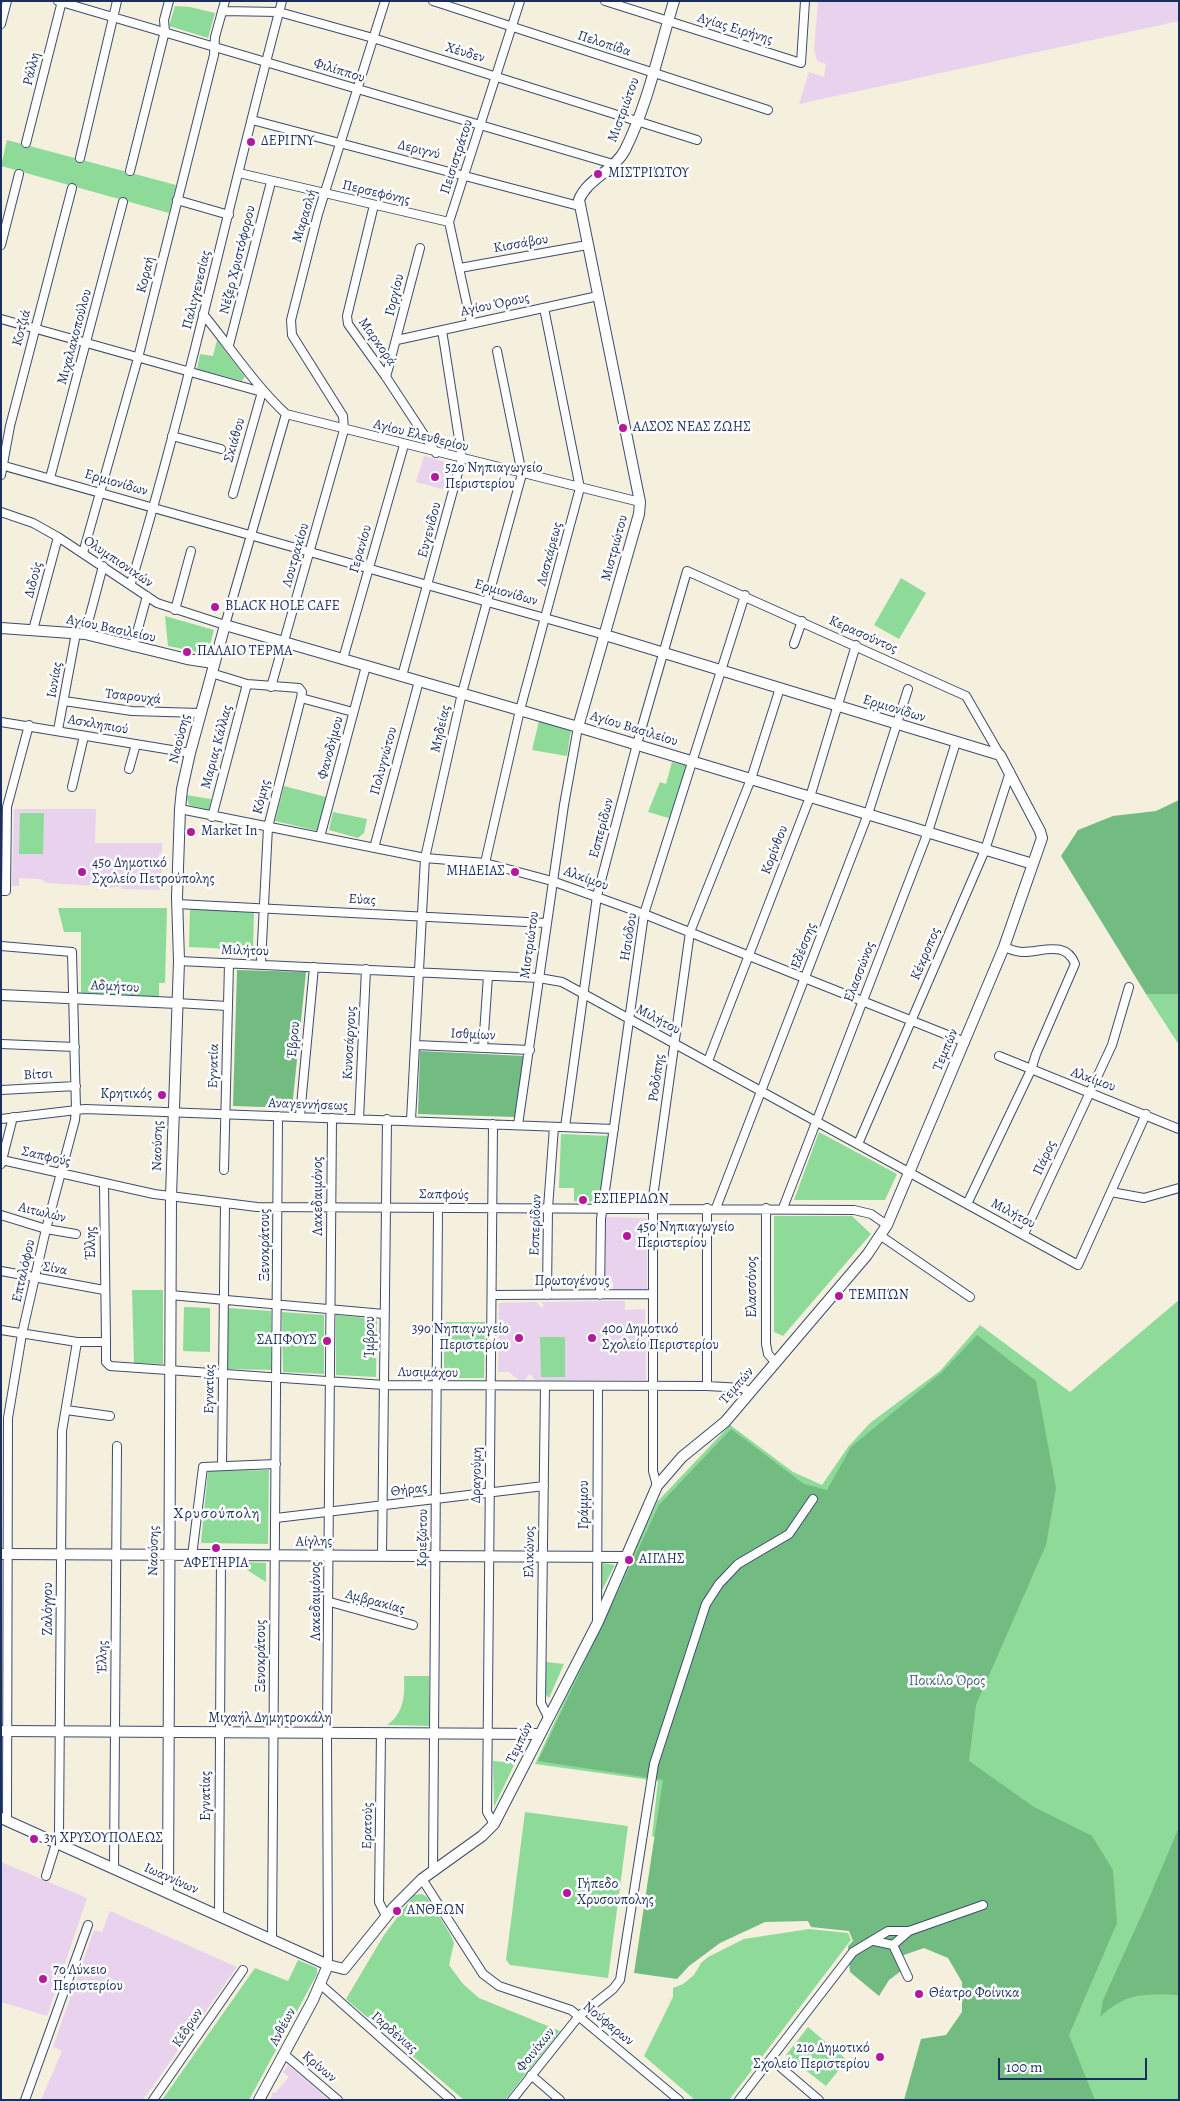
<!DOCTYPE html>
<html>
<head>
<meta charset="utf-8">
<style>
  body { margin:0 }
  #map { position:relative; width:1180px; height:2101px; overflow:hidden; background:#f5efdd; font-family:Alegreya,serif }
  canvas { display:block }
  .frame { position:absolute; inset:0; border:2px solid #1b2f5e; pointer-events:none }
  .scale { position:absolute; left:998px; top:2058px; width:149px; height:22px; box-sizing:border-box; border:2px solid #1b2f5e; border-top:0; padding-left:6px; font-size:15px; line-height:18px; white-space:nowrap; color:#1b2f5e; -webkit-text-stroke:4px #fff; paint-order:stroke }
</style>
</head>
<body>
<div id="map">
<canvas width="1180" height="2101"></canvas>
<div class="frame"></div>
<div class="scale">100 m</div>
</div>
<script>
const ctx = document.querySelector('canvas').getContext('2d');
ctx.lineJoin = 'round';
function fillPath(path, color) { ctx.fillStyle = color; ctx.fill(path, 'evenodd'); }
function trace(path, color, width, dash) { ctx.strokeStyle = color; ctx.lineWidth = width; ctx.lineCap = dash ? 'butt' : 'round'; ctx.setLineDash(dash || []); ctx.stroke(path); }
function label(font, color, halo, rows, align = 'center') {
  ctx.font = font + ' Alegreya,serif'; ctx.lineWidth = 5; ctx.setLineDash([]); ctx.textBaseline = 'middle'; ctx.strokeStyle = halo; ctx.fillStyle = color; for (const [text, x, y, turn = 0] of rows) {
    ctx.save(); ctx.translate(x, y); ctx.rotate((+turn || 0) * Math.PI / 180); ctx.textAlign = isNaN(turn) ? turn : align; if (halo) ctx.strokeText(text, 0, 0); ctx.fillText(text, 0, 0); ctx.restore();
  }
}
const built = new Path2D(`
  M818,1H1179V21L799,104L809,72L824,77L826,64L817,61L814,49Z
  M424,456L456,465L449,491L416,482Z
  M14,809H96L95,843H162V852L159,854V863L162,865L161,890L122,889L121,886L103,889L100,886L45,883L41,879L19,878V886H12Z
  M606,1217L647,1218V1290H613V1282H605Z
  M609,1301H625V1310L645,1309L646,1380H535L530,1374L524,1380H519L509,1372H498L499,1303L536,1302L542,1308L544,1305L541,1302Z
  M1,1862L87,1898L47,2016L1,2002Z
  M110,1911L237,1967L143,2100H41L62,2051L53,2047L94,1930L102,1932Z
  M288,2065L329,2100H269L272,2096V2092L275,2093L289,2077L283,2072Z`);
const green = new Path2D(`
  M175,6L190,7L215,13L208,38L169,26Z
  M7,140L176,185L169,213L1,166Z
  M217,340L245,377L242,381L197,369L200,354L213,356Z
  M901,578L926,593L899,639L874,625Z
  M165,616L214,630L209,648L203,653L168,646Z
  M539,721L571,730L567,756L532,750Z
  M672,762L688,766L672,819L648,812L660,782L666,784Z
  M284,786L326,797L318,831L275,821Z
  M186,795L211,799L209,810L189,805Z
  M333,812L367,819L364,833L358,838L329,830Z
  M20,813H44L43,854H19Z
  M1179,857V1045L1146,994H1159Z
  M58,908H167L165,983H159V997L81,993V932H64Z
  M190,909L254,912L253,950L189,947Z
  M819,1132L897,1174L885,1200H794Z
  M561,1134L609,1136L599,1202L574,1201V1188H559Z
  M774,1216H852L871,1234L783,1336L774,1332Z
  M132,1290H163V1364L134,1363Z
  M1179,1300V2100H916L969,2017L962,1953L848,1892L652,1836L658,1781L535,1764L657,1502L730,1425L793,1472L822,1485L848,1447L870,1423L940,1371L980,1325L1070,1392Z
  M184,1307L210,1308V1352L183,1351Z
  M228,1308L271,1311V1370L228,1369Z
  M282,1312L324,1315V1374L283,1372Z
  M336,1315L377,1319L376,1377L336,1375Z
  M444,1322H485L484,1378H444Z
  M540,1337H565V1377H541Z
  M269,1470L268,1544L201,1543L208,1471Z
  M240,1562L266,1563V1582L239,1565Z
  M602,1563L615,1565L602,1590Z
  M546,1662L564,1664L549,1698L546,1695Z
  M404,1676H429V1726L387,1725C404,1714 405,1694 404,1676Z
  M493,1761L515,1763L494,1807Z
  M525,1812L628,1826L608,1978L510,1965L506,1960Z
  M422,1894L427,1897L450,1934L454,1943L449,1965L463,1984L479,1998L560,2031L505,2100H464L346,1999L384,1935L414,1895Z
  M809,1929L848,1933L851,1940L729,2100H695L644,2056L673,1997V1988L683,1984L694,1975L701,1963L708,1957L744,1939Z
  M298,1960L317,1968V1974L249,2100H162L255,1968L288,1981Z
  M808,2027L847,2060L826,2086L786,2055Z`);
const forest = new Path2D(`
  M1179,800V994H1146L1061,856L1078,830L1113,816L1156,811Z
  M237,970L306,972L292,1108L233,1106Z
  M420,1051L524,1056L515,1117L418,1114Z
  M977,1335L1036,1381L1056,1488L1046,1545L976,1705L969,1761L1034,1807L1092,1836L1113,1870L1117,1923L1069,2035L1095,2100H904L921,2039L946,2035L962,2012V1982L948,1958L924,1948L895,1958L901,1971L889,1980L879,1996L850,1972L848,1946L853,1941L849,1931L811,1927L808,1921L765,1922L720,1943L689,1966L677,1979L634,1973L663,1780L538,1761L659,1505L731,1429L804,1484L827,1490L851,1447L941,1373Z
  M1179,1827V1995C1143,1994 1127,1992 1100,2017L1103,2000L1147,1903Z`);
const minor = new Path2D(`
  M58,1L613,164
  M433,1L768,110
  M605,1L801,63L805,1
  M222,11L279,12L373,38L697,140
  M1,24L7,1
  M252,120L579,206
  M26,143L62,1
  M80,158L117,1
  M130,171L165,31L164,20L169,1
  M239,173L449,222
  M177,200L229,215
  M374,205L347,316L348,324L386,377L436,453
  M1,245L19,174
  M460,268L587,245
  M203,314C231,348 254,384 286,414L640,502
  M1,319L262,392L233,494
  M471,323L449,222L520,1
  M397,340L598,296
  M229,345L271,182
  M386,377L420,248
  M172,436L221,449
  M1,465L605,635
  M1,475L10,426L72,188
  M50,478L123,202
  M1,512L33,523L58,537L157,603L225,625L286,414
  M83,553L138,358L214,55L215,37L225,1
  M131,583C189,392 230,195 282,1
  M175,610L191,551
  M33,630L58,537
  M85,634L103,566
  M794,644L802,621
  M133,647L147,596
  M343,659L404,445
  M211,673L247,684L299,688L302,692L301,698L353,712
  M402,676L462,458L442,330
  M271,687L344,430L343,416L292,335L291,320L318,214L385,1
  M64,701L132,711L200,713
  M1,722L190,753
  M58,730L76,633
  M129,769L136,744
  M72,787L84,736
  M180,809L425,858L485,863L552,881L644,914L965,1042
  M212,817L247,684
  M320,837L366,666
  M374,848L419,681
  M485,863L520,710L580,488L544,308
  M1,891H6L7,807L29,725
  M177,904L546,923
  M1,946L72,952L76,1109L75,1120L46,1229L22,1334L8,1418L7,1821
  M179,961L539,978L562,982L1078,1265L1146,1114
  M261,963L268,827L301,698
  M177,1003L227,1006
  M1,1044L75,1047
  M415,1045L530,1050
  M483,1048L488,976
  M999,1056L1179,1129
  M708,1061L810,797L856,645
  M1,1090L76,1086
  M300,1116L314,967
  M1,1119L85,1109L614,1129
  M359,1119L366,969
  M411,1120L425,858L462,693L522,474L497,351
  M493,1124L487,1812L494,1824
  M518,1125L564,805L578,727
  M565,1127L597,896L637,744L687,571L966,696L1000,755
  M858,1144L985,850L1010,772
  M2,1160L154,1194L257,1207L854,1210L871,1214L887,1225
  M1,1164L13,1117
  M224,1170L229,963
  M104,1183L106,1342V1362L110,1366L384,1385L707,1386L742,1388L751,1392
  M1111,1192L1144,1198L1179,1188
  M967,1204L1031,1070L1036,1054L1075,964C1066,940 1042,952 1023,952C1016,952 1010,949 1004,947
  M716,1208L868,814L908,689
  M766,1208V1344L768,1354L776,1363
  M783,1208L928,832L956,742
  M1,1215L46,1229L76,1234
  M1024,1234L1112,1045L1129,987
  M881,1236L970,1297
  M1,1271L104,1290
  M170,1295L384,1314
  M493,1295L652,1294
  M547,1295L548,1208L554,1127
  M600,1295L601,1219L644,914L745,595
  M1,1330L77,1342H106
  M545,1386L541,1703L548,1717
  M707,1386V1208
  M66,1410L110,1416
  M222,1465L225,1203
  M657,1486L653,1471V1197L690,932L751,779L780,688
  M276,1518L544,1486
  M382,1555L387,1119
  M192,1556L203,1467L276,1464
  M330,1602L413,1625
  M597,1620L598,1386
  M381,1733L379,1902L386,1916
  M114,1869L117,1446
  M433,1869L438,1208
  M46,1876L59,1834L62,1431L77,1342
  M422,1879L483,1974L499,1986L571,2010L679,2100
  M219,1916L221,1556
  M272,1939L278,1116
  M874,1941L893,1945L908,1977
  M893,1945L909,1931
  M328,1965L327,1733L332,1118
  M320,1984L451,2100
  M284,2054L338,2100
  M771,2059L819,2100
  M531,2075L560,2100
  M25,2100L88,1925
  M153,2100L243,1970
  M512,2100L579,2016L613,1989L620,1980L654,1764L706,1604L719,1584L738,1564L789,1534L813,1499
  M739,2100L853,1952L888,1931H909L983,1905`);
const tertiary = new Path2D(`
  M1,628L85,634L187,659L213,663
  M578,727L639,514L640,502L579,200C587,179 615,170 625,150C648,104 659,50 674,1
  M1,995L177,1003
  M1,1554L627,1557
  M1,1731L539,1734
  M1,1818L328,1965L344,1969L394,1907L422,1879L482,1836L494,1824L597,1624L657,1486L682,1457L725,1422L867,1255L887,1225L1004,947L1042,838L1040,831L1000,755L605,635
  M168,1893L171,1196L179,961L177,897L180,809L182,789L190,753L225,625L578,727L1033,864
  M259,2100L313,2000L328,1965`);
const markers = [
  [251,142,5,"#b5179e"],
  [598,174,5,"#b5179e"],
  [623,428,5,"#b5179e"],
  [435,477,5,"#b5179e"],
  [215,607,5,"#b5179e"],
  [187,652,5,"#b5179e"],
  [191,832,5,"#b5179e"],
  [82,872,5,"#b5179e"],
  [515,872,5,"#b5179e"],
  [162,1095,5,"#b5179e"],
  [583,1200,5,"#b5179e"],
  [627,1236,5,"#b5179e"],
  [839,1296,5,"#b5179e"],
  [519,1338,5,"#b5179e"],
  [592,1338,5,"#b5179e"],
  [327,1341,5,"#b5179e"],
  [216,1548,5,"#b5179e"],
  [629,1560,5,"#b5179e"],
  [34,1839,5,"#b5179e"],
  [567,1893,5,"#b5179e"],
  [397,1911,5,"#b5179e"],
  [43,1979,5,"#b5179e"],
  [919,1994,5,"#b5179e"],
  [880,2057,5,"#b5179e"]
];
const streetNames = [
  ["Αγίας Ειρήνης",735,29,17],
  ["Πελοπίδα",604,44,18],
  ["Χέυδεν",465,53,17],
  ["Ράλλη",32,69,-76],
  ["Φιλίππου",339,71,17],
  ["Μιστριώτου",624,110,-70],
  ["Δεριγνύ",419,150,14],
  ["Πεισιστράτου",457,157,-72],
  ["Περσεφόνης",376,193,13],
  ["Μαρασλή",305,216,-73],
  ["Κισσάβου",521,244,-10],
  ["Nέζερ Χριστόφορου",238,260,-76],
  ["Κοραή",146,275,-76],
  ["Παλιγγενεσίας",197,290,-76],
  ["Γοργίου",395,295,-76],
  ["Αγίου Όρους",495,305,-12],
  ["Κοτζιά",22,328,-75],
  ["Μιχαλακοπούλου",75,337,-75],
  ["Μαρκορά",377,342,55],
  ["Αγίου Ελευθερίου",421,436,14],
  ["Σκιάθου",235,440,-74],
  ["Ερμιονίδων",116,483,16],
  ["Ευγενίδου",430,530,-75],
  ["Μιστριώτου",615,548,-75],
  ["Γερανίου",361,549,-74],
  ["Λασκάρεως",550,554,-75],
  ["Λουτρακίου",296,555,-74],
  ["Ολυμπιονικών",118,562,34],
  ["Διδούς",34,580,-75],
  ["Ερμιονίδων",506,593,16],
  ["Αγίου Βασιλείου",111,629,12],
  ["Κερασούντος",863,635,24],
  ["Ιωνίας",55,680,-80],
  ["Τσαρουχά",133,697,6],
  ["Ερμιονίδων",894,709,17],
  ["Ασκληπιού",98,725,10],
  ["Μηδείας",441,729,-77],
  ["Αγίου Βασιλείου",634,729,17],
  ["Ναούσης",180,739,-76],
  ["Μαριας Κάλλας",217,747,-75],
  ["Φανοδήμου",331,748,-75],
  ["Πολυγνώτου",384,761,-75],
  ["Κόμης",262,797,-76],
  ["Εσπερίδων",602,828,-75],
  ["Κορίνθου",775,850,-69],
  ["Αλκίμου",586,879,20],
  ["Εύας",362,900,3],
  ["Ησιόδου",629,937,-81],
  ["Μιστριώτου",530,945,-82],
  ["Εδέσσης",804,946,-69],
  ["Μιλήτου",245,951,2],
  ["Κέκροπος",926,954,-67],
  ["Ελασσώνος",860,972,-69],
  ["Αδμήτου",115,987,3],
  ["Μιλήτου",658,1020,28],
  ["Ισθμίων",473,1035,3],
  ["Έβρου",294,1040,-85],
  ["Κυνοσάργους",350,1043,-87],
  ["Τεμπών",946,1050,-67],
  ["Εγνατία",214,1066,-89],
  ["Βίτσι",38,1075,-3],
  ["Ροδόπης",657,1078,-82],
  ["Αλκίμου",1093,1080,20],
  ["Αναγεννήσεως",308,1105,2],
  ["Ναούσης",158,1146,-89],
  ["Σαπφούς",46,1157,13],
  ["Πάρος",1045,1158,-65],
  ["Σαπφούς",444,1195,1],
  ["Λακεδαιμόνος",319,1196,-90],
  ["Αιτωλών",42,1213,14],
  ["Μιλήτου",1013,1214,28],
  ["Εσπερίδων",536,1225,-88],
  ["Έλλης",92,1243,-90],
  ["Ξενοκράτους",266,1245,-90],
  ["Σίνα",55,1269,10],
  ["Επταλόφου",24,1271,-77],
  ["Πρωτογένους",572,1282],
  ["Ελασσόνος",753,1287,-90],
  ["Ίμβρου",371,1337,-90],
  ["Λυσιμάχου",428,1373,1],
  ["Τεμπών",737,1386,-49],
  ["Εγνατίας",210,1389,-89],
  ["Δραγούμη",477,1475,-89],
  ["Θήρας",409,1490,-7],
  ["Γράμμου",585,1505,-90],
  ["Κριεζώτου",423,1538,-89],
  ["Αίγλης",314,1542,-1],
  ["Ναούσης",154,1551,-89],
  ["Ελικώνος",530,1552,-89],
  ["Λακεδαιμόνος",317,1601,-90],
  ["Αμβρακίας",375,1602,15],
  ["Ζαλόγγου",49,1609,-90],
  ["Ξενοκράτους",262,1656,-90],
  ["Έλλης",103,1657,-89],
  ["Μιχαήλ Δημητροκάλη",270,1719],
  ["Τεμπών",520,1743,-64],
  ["Εγνατίας",207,1796,-90],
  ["Ερατούς",368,1826,-89],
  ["Ιωαννίνων",171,1879,24],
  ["Νούφαρων",608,2024,39],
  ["Ανθέων",283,2027,-62],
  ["Κέδρων",188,2028,-56],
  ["Γαρδένιας",394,2033,41],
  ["Φοινίκων",536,2050,-51],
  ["Κρίνων",319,2067,40]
];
const poiNames = [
  ["ΔΕΡΙΓΝΥ",261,142],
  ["ΜΙΣΤΡΙΏΤΟΥ",608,174],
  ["ΑΛΣΟΣ ΝΕΑΣ ΖΩΗΣ",633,428],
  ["52ο Νηπιαγωγείο",445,469],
  ["Περιστερίου",445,485],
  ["BLACK HOLE CAFE",225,607],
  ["ΠΑΛΑΙΟ ΤΕΡΜΑ",197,652],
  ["Market In",201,832],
  ["45ο Δημοτικό",92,864],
  ["Σχολείο Πετρούπολης",92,880],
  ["ΜΗΔΕΙΑΣ",505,872,"right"],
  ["Κρητικός",152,1095,"right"],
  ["ΕΣΠΕΡΙΔΩΝ",593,1200],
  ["45ο Νηπιαγωγείο",637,1228],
  ["Περιστερίου",637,1244],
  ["ΤΕΜΠΏΝ",849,1296],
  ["39ο Νηπιαγωγείο",509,1330,"right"],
  ["Περιστερίου",509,1346,"right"],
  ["40ο Δημοτικό",602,1330],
  ["Σχολείο Περιστερίου",602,1346],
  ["ΣΑΠΦΟΥΣ",317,1341,"right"],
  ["ΑΙΓΛΗΣ",639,1560],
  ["ΑΦΕΤΗΡΙΑ",216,1564,"center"],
  ["3η ΧΡΥΣΟΥΠΟΛΕΩΣ",44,1839],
  ["Γήπεδο",577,1885],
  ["Χρυσουπολης",577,1901],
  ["ΑΝΘΕΩΝ",407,1911],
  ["7ο Λύκειο",53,1971],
  ["Περιστερίου",53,1987],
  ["Θέατρο Φοίνικα",929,1994],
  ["21ο Δημοτικό",870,2049,"right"],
  ["Σχολείο Περιστερίου",870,2065,"right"]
];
const parkNames = [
  ["Ποικίλο Όρος",947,1682]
];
const neighbourhoodNames = [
  ["Χρυσούπολη",217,1514]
];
fillPath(built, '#e8d2ee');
fillPath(green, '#8edb99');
fillPath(forest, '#72bb81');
trace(minor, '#3c4c71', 10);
trace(tertiary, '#3c4c71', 12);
trace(minor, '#fff', 8);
trace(tertiary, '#fff', 10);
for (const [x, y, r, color] of markers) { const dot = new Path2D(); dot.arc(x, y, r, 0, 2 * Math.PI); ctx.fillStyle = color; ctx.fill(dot); trace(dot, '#fff', 2); }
label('14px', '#1b2f5e', '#fff', streetNames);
label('14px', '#1b2f5e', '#fff', poiNames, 'left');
label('14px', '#3e6370', '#fff', parkNames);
ctx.letterSpacing = '1px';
label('15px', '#1b2f5e', '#fff', neighbourhoodNames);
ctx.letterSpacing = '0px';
</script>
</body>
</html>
